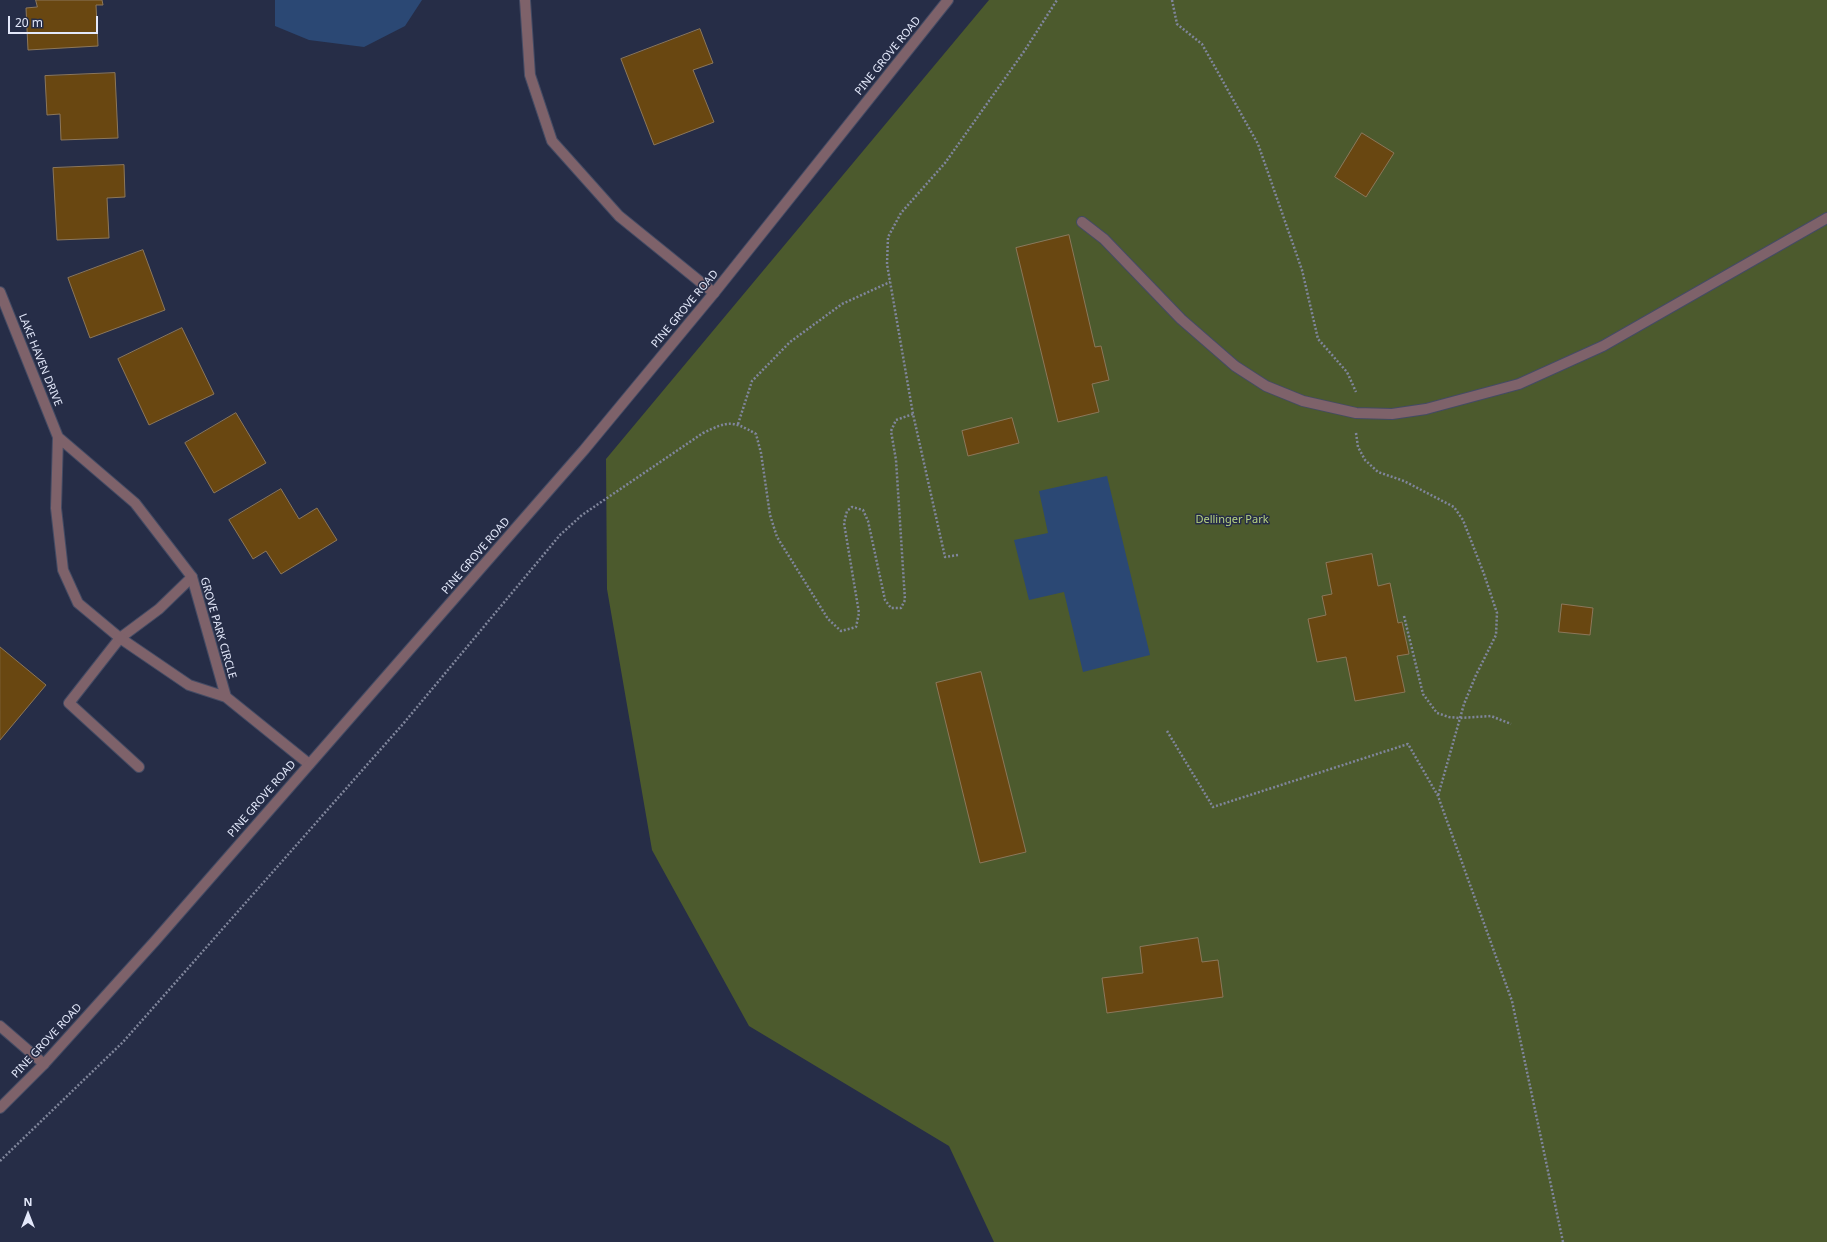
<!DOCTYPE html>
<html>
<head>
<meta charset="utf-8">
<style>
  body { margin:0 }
  #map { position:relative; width:1827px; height:1242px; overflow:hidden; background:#262d47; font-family:"Noto Sans",sans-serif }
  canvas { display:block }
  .north { position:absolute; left:8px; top:1194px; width:40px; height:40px; -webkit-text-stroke:3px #262d47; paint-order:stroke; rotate:0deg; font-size:11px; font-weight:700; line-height:16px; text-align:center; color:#e3e8fa }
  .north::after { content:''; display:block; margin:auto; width:14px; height:18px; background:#e3e8fa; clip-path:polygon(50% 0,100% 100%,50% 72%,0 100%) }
  .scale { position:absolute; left:8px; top:16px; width:90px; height:18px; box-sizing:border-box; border:2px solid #e3e8fa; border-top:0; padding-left:5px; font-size:12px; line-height:14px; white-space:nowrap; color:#e3e8fa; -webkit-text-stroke:3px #262d47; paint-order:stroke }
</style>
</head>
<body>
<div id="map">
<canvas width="1827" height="1242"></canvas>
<div class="north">N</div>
<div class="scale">20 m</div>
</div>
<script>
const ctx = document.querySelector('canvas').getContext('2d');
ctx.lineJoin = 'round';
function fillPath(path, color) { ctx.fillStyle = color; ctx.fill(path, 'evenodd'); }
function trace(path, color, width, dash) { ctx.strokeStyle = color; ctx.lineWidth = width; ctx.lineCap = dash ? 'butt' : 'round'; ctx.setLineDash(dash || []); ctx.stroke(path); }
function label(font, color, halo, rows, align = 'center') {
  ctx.font = font + ' "Noto Sans",sans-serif'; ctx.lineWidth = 3; ctx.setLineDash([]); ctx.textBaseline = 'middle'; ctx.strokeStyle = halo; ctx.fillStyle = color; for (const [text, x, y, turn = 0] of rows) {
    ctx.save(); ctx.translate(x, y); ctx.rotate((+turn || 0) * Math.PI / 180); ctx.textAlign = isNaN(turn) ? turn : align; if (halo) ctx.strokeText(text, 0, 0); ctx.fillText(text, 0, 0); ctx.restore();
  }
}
const green = new Path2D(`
  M989,0H1827V1242H994L949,1146L749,1026L652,850L607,589L606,459Z`);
const water = new Path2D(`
  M275,0H422L405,26L364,47L309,40L275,26Z
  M1107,476L1150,655L1083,672L1064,592L1029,600L1014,540L1048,533L1039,491Z`);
const building = new Path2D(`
  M36,0H102L103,5H96L98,46L28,50L26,8L37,7Z
  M700,29L713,63L693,70L714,122L654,145L621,59Z
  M115,73L118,138L61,140L60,114L47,115L45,76Z
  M1362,133L1394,153L1366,197L1335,177Z
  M124,165L125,197L107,198L109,238L57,240L53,168Z
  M1069,235L1095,347L1101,346L1109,380L1092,384L1099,412L1058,422L1016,248Z
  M143,250L165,310L90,338L68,278Z
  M182,328L214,394L149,425L118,359Z
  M236,413L266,463L214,493L185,443Z
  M1012,418L1019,443L968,456L962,431Z
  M281,489L299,519L317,508L337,540L281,574L266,551L253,559L229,520Z
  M1372,554L1378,586L1390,583L1398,623L1402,622L1409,654L1397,656L1405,692L1355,701L1346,657L1317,662L1308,619L1326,615L1322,596L1332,594L1326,563Z
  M1562,604L1593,608L1590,635L1559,632Z
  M0,647L46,685L0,740Z
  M981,672L1026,852L980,863L936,683Z
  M1198,938L1202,962L1218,960L1223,997L1107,1013L1102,978L1143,973L1140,947Z`);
const path = new Path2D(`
  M1172,0L1177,24L1202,44L1258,144L1302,270L1318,339L1347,372L1356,392
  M738,424L752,381L790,342L842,304L890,282
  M1356,433L1358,447L1365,460L1378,472L1404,481L1454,507L1463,520L1484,574L1497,613L1496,635L1476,675L1464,704L1438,796
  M958,555L945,557L913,414L887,264L888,237L901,213L945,163L1025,50L1057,0
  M1404,616L1423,694L1437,713L1449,717L1459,718L1491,716L1511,724
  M1167,731L1213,807L1408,744L1438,796L1512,1001L1563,1242
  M0,1161L123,1042L403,724L560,535L582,515L703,433C728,421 732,420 756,434L761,453L770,515L777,537L828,619L841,631L856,627L859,613L844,523L847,511L852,507L863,510L868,521L885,600L891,608H901L905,600L896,460L891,431L896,420L913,414`);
const service = new Path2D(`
  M1082,222L1104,239L1181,319L1235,366L1266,386L1303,401L1356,413L1392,414L1426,409L1519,384L1603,346L1827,218
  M139,767L69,703L120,638L159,609L192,577
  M0,1026L44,1064`);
const minor = new Path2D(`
  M525,0L530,75L552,141L619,216L714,293
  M0,292L58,437L56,508L63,570L78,603L120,638L189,685L226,697L309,764
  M58,437L135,503L192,577L226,697`);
const tertiary = new Path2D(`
  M0,1108L44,1064L155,941L584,450L714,293L948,0`);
const streetNames = [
  ["PINE GROVE ROAD",888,56,-51],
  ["PINE GROVE ROAD",685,309,-50],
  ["LAKE HAVEN DRIVE",40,360,68],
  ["PINE GROVE ROAD",476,556,-49],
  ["GROVE PARK CIRCLE",218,628,74],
  ["PINE GROVE ROAD",262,799,-49],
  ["PINE GROVE ROAD",47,1041,-47]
];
const parkNames = [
  ["Dellinger Park",1232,520]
];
fillPath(green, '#4c5a2d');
fillPath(water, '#2b4874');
fillPath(building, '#694711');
trace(building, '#8c775a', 1);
trace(service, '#444b64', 12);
trace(minor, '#444b64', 12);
trace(tertiary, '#444b64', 12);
trace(path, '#80869c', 2.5, [2, 2]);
trace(service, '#7e626a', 10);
trace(minor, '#7e626a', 10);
trace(tertiary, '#7e626a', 10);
label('11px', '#e3e8fa', '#262d47', streetNames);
label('11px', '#b8d381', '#262d47', parkNames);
</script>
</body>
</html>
